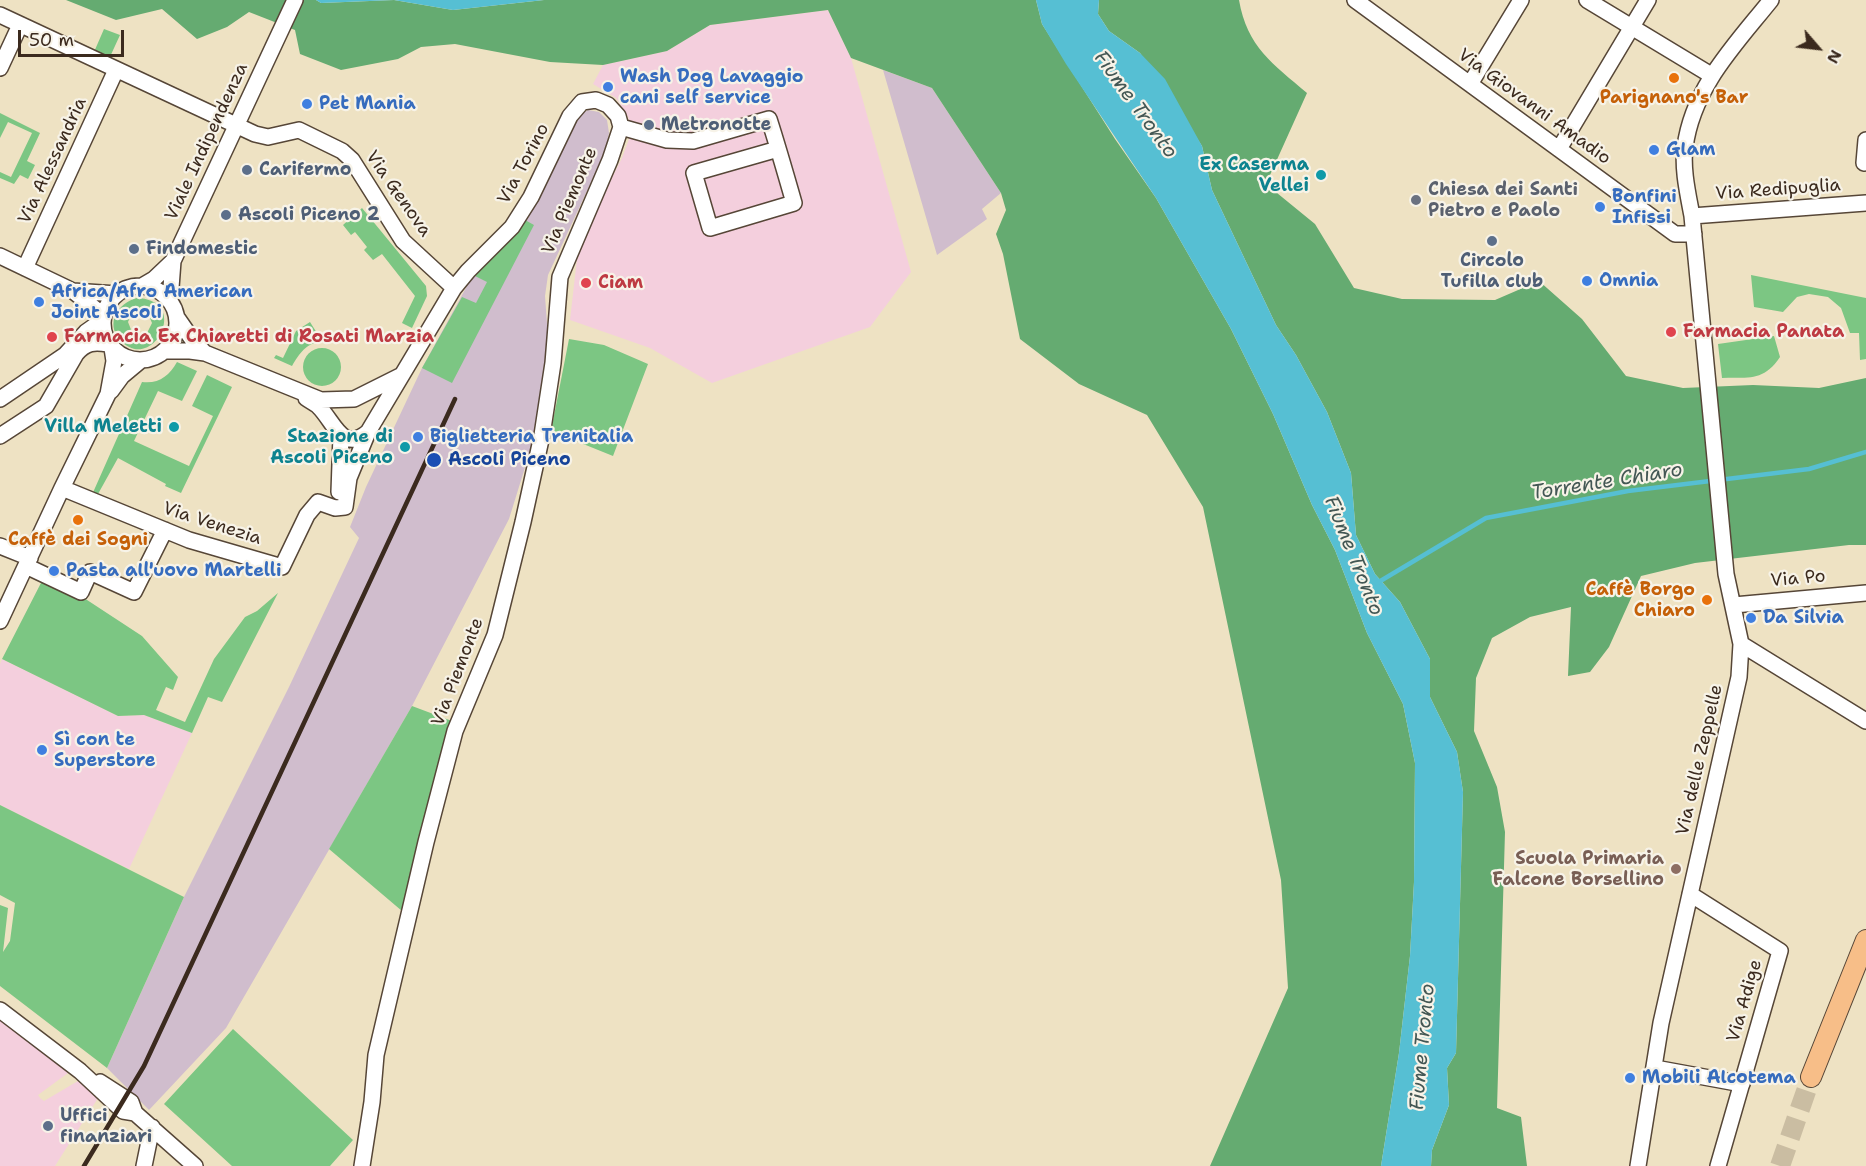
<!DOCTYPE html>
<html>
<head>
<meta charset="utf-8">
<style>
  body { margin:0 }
  #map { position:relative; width:1866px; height:1166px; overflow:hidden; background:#eee2c3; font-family:"Shantell Sans",sans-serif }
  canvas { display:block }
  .north { position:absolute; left:1788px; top:18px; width:60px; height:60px; -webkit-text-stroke:4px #f7f3e8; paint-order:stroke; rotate:118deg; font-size:16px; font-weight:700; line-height:24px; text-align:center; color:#3b2a1e }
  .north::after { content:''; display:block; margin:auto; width:21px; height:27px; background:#3b2a1e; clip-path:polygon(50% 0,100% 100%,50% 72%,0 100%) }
  .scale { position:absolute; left:18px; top:30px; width:106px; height:27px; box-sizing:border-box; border:3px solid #3b2a1e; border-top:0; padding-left:8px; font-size:18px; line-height:21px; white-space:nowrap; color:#3b2a1e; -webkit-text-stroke:4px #f7f3e8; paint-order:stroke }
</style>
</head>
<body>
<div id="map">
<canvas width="1866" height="1166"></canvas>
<div class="north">N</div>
<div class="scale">50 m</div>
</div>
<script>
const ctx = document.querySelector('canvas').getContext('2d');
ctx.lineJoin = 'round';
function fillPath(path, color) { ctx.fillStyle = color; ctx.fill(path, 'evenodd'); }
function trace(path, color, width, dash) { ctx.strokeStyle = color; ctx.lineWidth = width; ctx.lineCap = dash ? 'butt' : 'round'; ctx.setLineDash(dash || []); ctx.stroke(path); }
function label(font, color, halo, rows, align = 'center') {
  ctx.font = font + ' "Shantell Sans",sans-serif'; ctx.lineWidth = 4.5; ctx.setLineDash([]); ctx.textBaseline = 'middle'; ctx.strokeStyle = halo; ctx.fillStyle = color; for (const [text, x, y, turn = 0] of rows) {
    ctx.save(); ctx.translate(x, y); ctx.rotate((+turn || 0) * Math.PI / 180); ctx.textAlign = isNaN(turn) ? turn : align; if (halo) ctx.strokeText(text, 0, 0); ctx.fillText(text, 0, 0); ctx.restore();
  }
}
const built = new Path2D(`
  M828,10L851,58L911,272L870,327L712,383L650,348L570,320L577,259L594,213L622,158L632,131L628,117L616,98L593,84L603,65L667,51L710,25Z
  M2,659L118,716L144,715L192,733L129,869L0,805V664Z
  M0,1017L68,1073L38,1095L40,1098L44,1101L78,1081L98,1098L55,1166H0Z`);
const industrial = new Path2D(`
  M883,70L932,88L1001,193L982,209L987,219L937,255Z
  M588,110L599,112L607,120L609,133L606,150L548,275L545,296L549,351L536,432L509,519L412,706L226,1028L149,1110L107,1068L184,897L289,687L359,538L350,527L366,487L422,368L473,275L525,220L577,117Z`);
const green = new Path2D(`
  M104,29L120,35L109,59L94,52Z
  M0,113L40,133L27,161L35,165L28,179L20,175L14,184L0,178V172L11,177L32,133L8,122L0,138Z
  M362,208L426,286L427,296L412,328L402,323L415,296L382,254L373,260L364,250L367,247L355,232L351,235L343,225Z
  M525,220L534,225L452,383L422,368L462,297L476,303L487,282L473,275Z
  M1751,275L1866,298V359L1860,360L1859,333H1850L1841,308L1828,297L1809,294L1797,297L1783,312L1754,307Z
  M137,298C192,300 152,375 120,340C105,323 118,303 137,298ZM142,312L149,316L152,323L147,333L139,336L132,332L128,322L131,315Z
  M310,322L322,341C305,344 300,353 292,366L274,358L276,355L283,358L296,331Z
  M1774,336L1780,357C1763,382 1749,377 1722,378L1718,344Z
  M569,339L604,345L648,364L613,456L551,431Z
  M303 367a19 19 0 1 1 38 0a19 19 0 1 1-38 0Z
  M177,362L197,371L182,401L158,391L134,441L189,466L213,416L192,406L207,375L232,387L181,493L165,486L166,484L118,458L98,494L117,504L91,497L142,382C159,384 169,376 177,362Z
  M43,579L84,598L142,636L178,677L173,690L166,687L156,710L185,722L214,659L245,617L257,611L278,593L222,702L208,697L192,733L144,715L118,716L2,659Z
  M412,706L452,721L420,831L402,911L329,849Z
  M0,805L184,897L107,1068L0,986V905L8,908L3,952L10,941L15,903L0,895Z
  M233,1029L353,1140L330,1166H232L164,1104Z`);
const forest = new Path2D(`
  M66,0H316L321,3L394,0L453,10L544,0H1036L1042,24L1115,139L1156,198L1231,329L1273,414L1312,505L1335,550L1367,633L1403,704L1415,763L1414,882L1410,956L1399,1053L1381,1166H1210L1288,988L1281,880L1203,507L1147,415L1079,384L1020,339L1003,254L996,234L1006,210L1001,193L932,88L851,58L828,10L710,25L667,51L603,65L550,62L455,44L421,47L398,59L341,70L300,54L295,30L249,12L227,27L197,39L162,9L116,20Z
  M1099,0H1239C1247,47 1273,64 1307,93L1266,184L1315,224L1354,288L1402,299L1495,300L1539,281L1582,319L1626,376L1683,388L1753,385L1819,388L1866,378V545H1849L1695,563L1641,576L1609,647L1590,672L1568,676L1571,607L1530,617L1492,638L1476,678L1474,731L1497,787L1505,832L1497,1108L1521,1117L1527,1166H1431L1432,1150L1449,1105L1447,1068L1456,1053L1463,792L1457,752L1430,697V659L1400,602L1375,574L1356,535L1351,473L1327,412L1296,355L1276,325L1212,190L1202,146L1140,53L1109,31L1098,14Z`);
const water = new Path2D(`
  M316,0H544L453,10L394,0L321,3Z
  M1036,0H1099L1098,14L1109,31L1140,53L1165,79L1202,146L1212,190L1276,325L1296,355L1327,412L1351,473L1356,535L1375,574L1400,602L1430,659V697L1457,752L1463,792L1456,1053L1447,1068L1449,1105L1432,1150L1431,1166H1381L1399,1053L1410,956L1414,882L1415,763L1403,704L1367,633L1335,550L1312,505L1273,414L1231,329L1156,198L1066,64L1042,24Z`);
const stream = new Path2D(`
  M1377,583L1486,518L1628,491L1809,469L1866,452`);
const majorTunnel = new Path2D(`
  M1780,1166L1811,1077`);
const minor = new Path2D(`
  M1355,0L1675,234H1694
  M1587,0L1711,75
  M0,15L255,134L268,137L299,130L342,151L352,160L403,241L454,288
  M0,68L20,25
  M1470,84L1521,0
  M621,127L667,140L693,141L769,119C778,147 786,175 794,203L710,228L694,173L778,149
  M1559,149L1648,0
  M1864,163L1866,140
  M1692,216L1866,203
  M0,256L73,291L103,315
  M25,268L116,70
  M103 323a37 37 0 1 1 74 0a37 37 0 1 1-74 0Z
  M142,286L154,279L173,261L295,0
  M73,291L117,294
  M170,301L173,261
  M178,319L194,342L205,353
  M166,351H190L205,353L321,400L354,399L402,375
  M111,391L122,376L140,361
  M306,398C310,401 315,403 318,406C334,421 342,454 368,432
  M0,399L65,355L86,332L103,320
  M0,436L46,406L76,354C86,342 94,342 108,344
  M62,488L189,540L282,567L307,515L318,502L335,508L345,507L349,478L368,432L454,288L468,271L512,227L531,197L570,116L582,102L596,100L608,105L618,116L621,127L610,160L560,277L553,363L542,435L523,522L495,635L455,731L426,842L376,1055L372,1102L362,1166
  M339,492L341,435
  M0,546L30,558
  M26,566L81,592L90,572L134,592L165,530
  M1734,605L1866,593
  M0,621L62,488L108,394L114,361L112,348
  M1741,644L1866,721
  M1690,894L1780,951L1718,1166
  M0,1010L80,1071L123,1111L135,1113
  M1655,1068L1742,1084
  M100,1082L131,1102L135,1113L195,1166
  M144,1166L152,1127
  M1638,1166L1661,1023L1739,677L1741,644L1726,574L1692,216C1688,194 1682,169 1685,147C1693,87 1735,45 1771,0`);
const major = new Path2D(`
  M1811,1077L1866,940`);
const rail = new Path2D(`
  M84,1166L144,1066L455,399`);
const markers = [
  [1674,78,6,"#e8710a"],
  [608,87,6,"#3f7fe0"],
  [307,104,6,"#3f7fe0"],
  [649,125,6,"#5c6f8a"],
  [1654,150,6,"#3f7fe0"],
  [247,170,6,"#5c6f8a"],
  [1321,175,6,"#0f9aa8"],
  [1416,200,6,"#6b7280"],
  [1600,207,6,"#3f7fe0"],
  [226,215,6,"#5c6f8a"],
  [1492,241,6,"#5c6f8a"],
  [134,249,6,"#5c6f8a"],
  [1587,281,6,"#3f7fe0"],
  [586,283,6,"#e0444e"],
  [39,302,6,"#3f7fe0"],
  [1671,332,6,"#e0444e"],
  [52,337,6,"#e0444e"],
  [174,427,6,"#0f9aa8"],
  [418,437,6,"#3f7fe0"],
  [405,447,6,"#0f9aa8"],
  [434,460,8,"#1a4fb4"],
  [78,520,6,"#e8710a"],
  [54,571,6,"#3f7fe0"],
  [1707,600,6,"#e8710a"],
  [1751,618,6,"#3f7fe0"],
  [42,750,6,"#3f7fe0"],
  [1676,869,6,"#8d6e63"],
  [1630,1078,6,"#3f7fe0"],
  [48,1126,6,"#5c6f8a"]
];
const shopNames = [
  ["Wash Dog Lavaggio",620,77],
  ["cani self service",620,98],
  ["Pet Mania",319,104],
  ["Glam",1666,150],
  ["Bonfini",1612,197],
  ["Infissi",1612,218],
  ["Omnia",1599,281],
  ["Africa/Afro American",51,292],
  ["Joint Ascoli",51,313],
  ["Biglietteria Trenitalia",430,437],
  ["Pasta all'uovo Martelli",66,571],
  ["Da Silvia",1763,618],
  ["Sì con te",54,740],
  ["Superstore",54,761],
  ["Mobili Alcotema",1642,1078]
];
const foodNames = [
  ["Parignano's Bar",1674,98],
  ["Caffè dei Sogni",78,540],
  ["Caffè Borgo",1695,590,"right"],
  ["Chiaro",1695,611,"right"]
];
const streetNames = [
  ["Via Giovanni Amadio",1534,107,36],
  ["Viale Indipendenza",207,142,-65],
  ["Via Alessandria",53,161,-65],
  ["Via Torino",524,164,-62],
  ["Via Redipuglia",1778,190,-4],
  ["Via Genova",398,194,55],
  ["Via Piemonte",570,201,-67],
  ["Via Venezia",212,524,18],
  ["Via Po",1798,579,-5],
  ["Via Piemonte",458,672,-69],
  ["Via delle Zeppelle",1700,760,-77],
  ["Via Adige",1745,1001,-74]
];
const serviceNames = [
  ["Metronotte",661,125],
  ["Carifermo",259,170],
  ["Ascoli Piceno 2",238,215],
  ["Findomestic",146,249],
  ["Circolo",1492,261,"center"],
  ["Tufilla club",1492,282,"center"],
  ["Uffici",60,1116],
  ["finanziari",60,1137]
];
const cultureNames = [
  ["Ex Caserma",1309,165],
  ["Vellei",1309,186],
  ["Villa Meletti",162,427],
  ["Stazione di",393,437],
  ["Ascoli Piceno",393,458]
];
const worshipNames = [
  ["Chiesa dei Santi",1428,190],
  ["Pietro e Paolo",1428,211]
];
const healthNames = [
  ["Ciam",598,283],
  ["Farmacia Panata",1683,332],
  ["Farmacia Ex Chiaretti di Rosati Marzia",64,337]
];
const transitNames = [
  ["Ascoli Piceno",448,460]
];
const educationNames = [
  ["Scuola Primaria",1664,859],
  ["Falcone Borsellino",1664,880]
];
const waterNames = [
  ["Fiume Tronto",1135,105,54],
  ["Torrente Chiaro",1607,482,-9],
  ["Fiume Tronto",1353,556,68],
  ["Fiume Tronto",1423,1047,-85]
];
fillPath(built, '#f4cfdd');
fillPath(industrial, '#d0bdcd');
fillPath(green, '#7cc683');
fillPath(forest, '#65ab71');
fillPath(water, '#56bfd3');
trace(stream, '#56bfd3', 4.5);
trace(majorTunnel, '#cabda2', 20, [20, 10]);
trace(minor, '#564637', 18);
trace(major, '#564637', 22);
trace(minor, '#fff', 15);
trace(major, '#f7be88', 20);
trace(rail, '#3b2a1e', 4.5);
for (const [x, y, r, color] of markers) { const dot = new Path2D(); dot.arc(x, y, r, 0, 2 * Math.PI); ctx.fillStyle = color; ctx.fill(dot); trace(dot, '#f7f3e8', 2); }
label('bold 18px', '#366cbe', '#f7f3e8', shopNames, 'left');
label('bold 18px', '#c56008', '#f7f3e8', foodNames);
label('18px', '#3b2a1e', '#f7f3e8', streetNames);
label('bold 18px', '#4e5e75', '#f7f3e8', serviceNames, 'left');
label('bold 18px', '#0d838f', '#f7f3e8', cultureNames, 'right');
label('bold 18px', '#5b616d', '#f7f3e8', worshipNames, 'left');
label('bold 18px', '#be3a42', '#f7f3e8', healthNames, 'left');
label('bold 18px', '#164399', '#f7f3e8', transitNames, 'left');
label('bold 18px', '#785e54', '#f7f3e8', educationNames, 'right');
label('italic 20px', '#435754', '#f7f3e8', waterNames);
</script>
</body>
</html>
